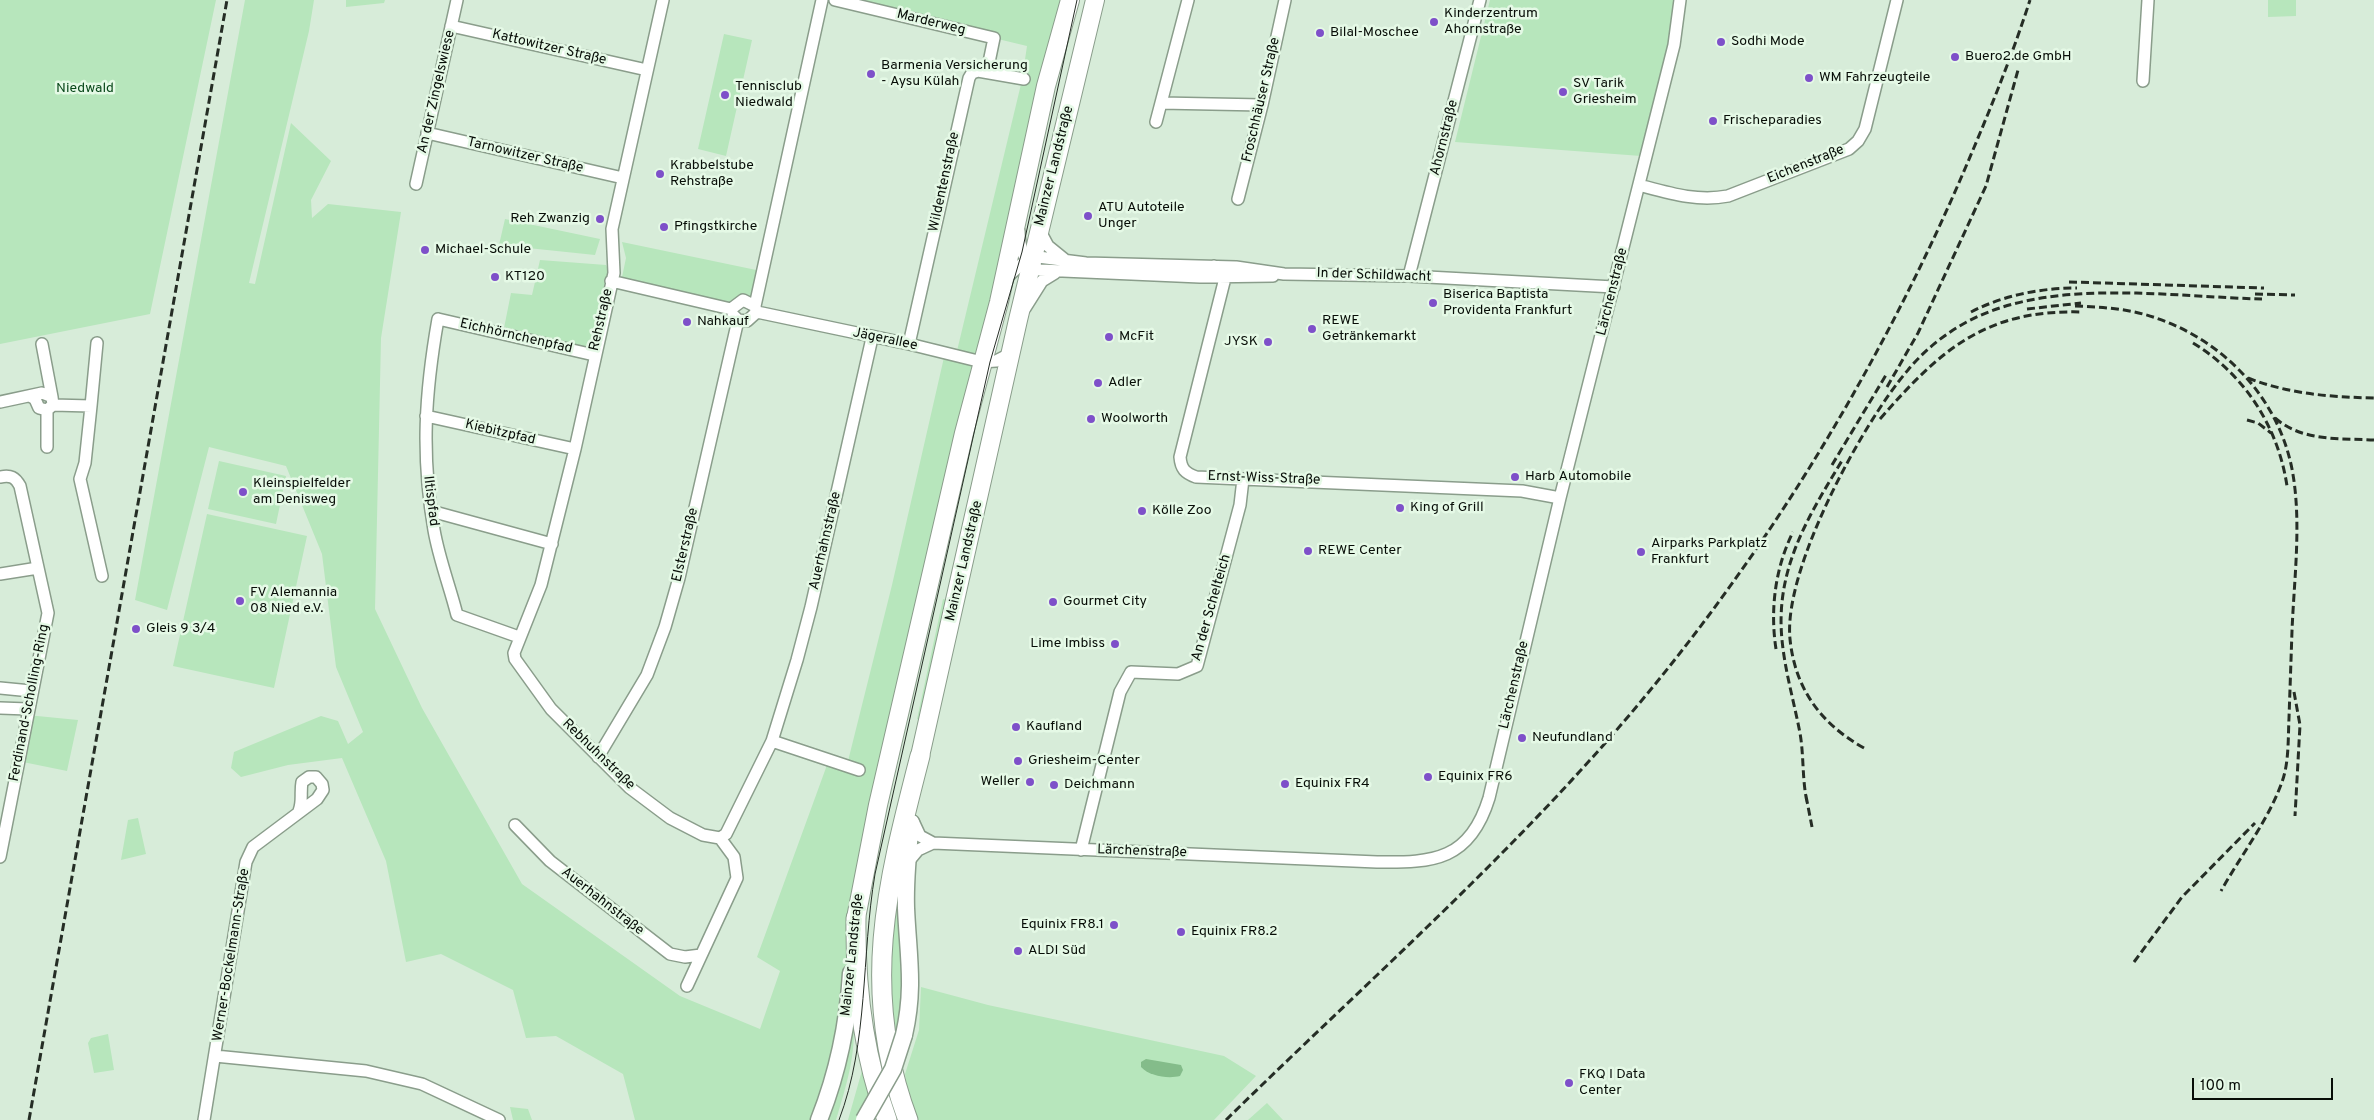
<!DOCTYPE html>
<html>
<head>
<meta charset="utf-8">
<style>
  body { margin:0 }
  #map { position:relative; width:2374px; height:1120px; overflow:hidden; background:#d7ecd9; font-family:Overpass,sans-serif }
  canvas { display:block }
  .scale { position:absolute; left:2192px; top:1078px; width:141px; height:22px; box-sizing:border-box; border:2px solid #070d07; border-top:0; padding-left:6px; font-size:15px; line-height:18px; white-space:nowrap; color:#070d07; -webkit-text-stroke:4px #e5f9e6; paint-order:stroke }
</style>
</head>
<body>
<div id="map">
<canvas width="2374" height="1120"></canvas>
<div class="scale">100 m</div>
</div>
<script>
const ctx = document.querySelector('canvas').getContext('2d');
ctx.lineJoin = 'round';
function fillPath(path, color) { ctx.fillStyle = color; ctx.fill(path, 'evenodd'); }
function trace(path, color, width, dash) { ctx.strokeStyle = color; ctx.lineWidth = width; ctx.lineCap = dash ? 'butt' : 'round'; ctx.setLineDash(dash || []); ctx.stroke(path); }
function label(font, color, halo, rows, align = 'center') {
  ctx.font = font + ' Overpass,sans-serif'; ctx.lineWidth = 5; ctx.setLineDash([]); ctx.textBaseline = 'middle'; ctx.strokeStyle = halo; ctx.fillStyle = color; for (const [text, x, y, turn = 0] of rows) {
    ctx.save(); ctx.translate(x, y); ctx.rotate((+turn || 0) * Math.PI / 180); ctx.textAlign = isNaN(turn) ? turn : align; if (halo) ctx.strokeText(text, 0, 0); ctx.fillText(text, 0, 0); ctx.restore();
  }
}
const green = new Path2D(`
  M0,0H216L150,314L0,344Z
  M245,0H314L309,31L249,283L255,284L291,123L331,161L311,200L312,218L328,204L401,212L381,338L375,609L422,708L522,884L680,996L760,1029L780,971L757,957L831,754L847,765L892,585L945,353L956,355L1022,80L1027,46L835,0H1070L852,955L819,1120H635L623,1074L556,1036L526,1038L513,990L441,954L406,962L386,861L342,758L288,765L241,777L231,768L234,752L321,716L338,721L348,744L363,732L336,667L322,554L286,466L209,447L167,610L135,600Z
  M346,0H385L384,3L346,7Z
  M1490,0H1673L1671,42L1641,156L1455,142Z
  M2268,0H2296V16L2268,17Z
  M724,34L752,40L726,156L698,149Z
  M505,219L600,239L595,255L499,245Z
  M622,242L761,271L754,303L739,306L621,282L626,258Z
  M540,260L606,265L609,271L593,349L586,353L503,333L511,293L532,295Z
  M219,461L286,476L276,524L208,509Z
  M207,514L307,536L274,688L173,666Z
  M943,599L947,600L919,720L917,719Z
  M27,715L78,720L67,771L18,761Z
  M138,818L146,854L121,860L128,820Z
  M899,864L905,998L893,1052L887,978Z
  M921,987L988,1005L1224,1056L1256,1076L1214,1120H914L910,1109L905,1074L919,1030Z
  M853,1018C857,1053 846,1086 836,1120H825Z
  M108,1034L114,1070L94,1073L88,1043L91,1038Z
  M863,1067L871,1098L857,1120H848Z
  M1267,1103L1283,1120H1248Z
  M510,1107L528,1109L532,1120H513Z`);
const water = new Path2D(`
  M1146,1059L1181,1065L1183,1070L1180,1076C1168,1079 1149,1076 1141,1067V1062Z`);
const minor = new Path2D(`
  M663,0L612,229L614,273L575,449L541,585L514,653L515,659L551,709L630,788L670,818L703,835L720,838
  M835,0L994,38L987,72
  M451,26L647,70
  M2143,81L2148,0
  M1161,103L1262,105
  M1156,122L1188,0
  M427,133L623,178
  M416,184L457,0
  M1639,185C1669,193 1697,202 1728,196L1849,149L1858,141L1865,129L1897,0
  M1238,199L1262,105L1285,0
  M1019,231C1019,245 1024,267 1040,270L1200,277L1273,276
  M1040,231L1048,246L1064,259
  M1214,266L1225,277L1224,282L1180,457C1181,469 1185,473 1196,477L1522,491L1560,498
  M1409,276L1480,0
  M1005,279L1024,262L1038,257L1086,263L1236,267L1284,274L1409,276L1614,287
  M611,281L731,309
  M755,306L822,0
  M1025,308L1042,281L1055,273
  M731,309L743,300L755,306L756,311
  M757,312L909,344L982,362L996,361L1012,353
  M733,315L738,320L747,321L757,312
  M42,344L52,397
  M909,344L969,78L972,73L978,71L1024,79
  M0,402L42,393L52,397L53,405L47,410L39,408L35,399L30,396
  M53,405L91,406L97,343
  M91,406L85,463L80,479L102,576
  M47,410V447
  M426,416L575,449
  M0,477C11,475 15,477 20,486L48,613L0,857
  M431,511L552,544
  M0,574L38,568
  M519,637L457,615C450,587 439,559 434,530C421,455 425,393 438,319L594,355
  M0,688L31,691
  M0,708L28,709
  M772,741L859,770
  M598,757L647,675L665,627L679,578L738,320
  M913,821L920,836L933,843L1377,862C1434,863 1470,860 1489,798L1560,498L1674,45L1680,0
  M515,825L550,861L670,954L685,957L701,955
  M720,838L726,834L772,741L797,660L811,607L872,338
  M1081,850L1120,692L1131,672L1178,674L1197,666L1240,505L1243,479
  M908,862L918,850L933,843
  M687,986L737,878L734,857L720,838
  M215,1056L366,1071L422,1084L499,1120
  M204,1120L246,862L253,847L317,799L323,790L322,784L316,777H309L302,782C300,793 303,801 299,811`);
const secondary = new Path2D(`
  M904,1035C915,987 908,955 906,908C905,879 908,851 911,823
  M819,1120C838,1072 848,1024 851,973`);
const primary = new Path2D(`
  M920,756L1018,320L1095,0
  M856,918L878,805L964,433L999,302L1046,86L1070,0`);
const trunk = new Path2D(`
  M856,918C855,988 863,1054 887,1120
  M908,1120C859,991 887,884 920,756`);
const tram = new Path2D(`
  M839,1120C869,1041 861,957 875,874L990,362L1022,252L1077,0`);
const rail = new Path2D(`
  M2069,282L2264,288
  M2255,294L2295,295
  M2075,306C2098,307 2121,308 2143,314C2217,334 2277,393 2292,469C2302,521 2294,579 2292,631C2291,660 2290,689 2289,718C2288,739 2289,763 2282,782C2268,821 2241,855 2221,891
  M2027,309L2081,303
  M1971,312C2004,295 2041,288 2077,288
  M2193,343C2244,374 2278,426 2287,486
  M2248,378C2289,394 2330,397 2374,398
  M1887,387L1918,333L1986,186L2018,70
  M2275,418C2303,442 2339,438 2374,440
  M1880,419C1941,349 1986,309 2083,312
  M2247,420L2258,423L2271,433
  M1832,465L1886,375
  M1776,649C1770,610 1775,568 1793,532
  M2294,692L2300,725L2295,816
  M1864,748C1821,724 1795,689 1790,639C1783,569 1863,422 1908,370C1927,347 1952,328 1979,316C2061,279 2174,297 2262,299
  M1806,796L1812,827
  M1807,802C1802,779 1804,756 1800,733C1794,702 1785,671 1782,640C1775,569 1808,517 1843,459
  M2134,962L2182,897L2255,823
  M29,1120L227,0
  M1226,1120C1344,1004 1469,893 1581,770C1743,593 1873,385 1967,164C1990,110 2012,56 2030,0`);
const secondaryBridge = new Path2D(`
  M864,1120L893,1069L904,1035`);
const markers = [
  [1434,22,5,"#7e50c9"],
  [1320,33,5,"#7e50c9"],
  [1721,42,5,"#7e50c9"],
  [1955,57,5,"#7e50c9"],
  [871,74,5,"#7e50c9"],
  [1809,78,5,"#7e50c9"],
  [1563,92,5,"#7e50c9"],
  [725,95,5,"#7e50c9"],
  [1713,121,5,"#7e50c9"],
  [660,174,5,"#7e50c9"],
  [1088,216,5,"#7e50c9"],
  [600,219,5,"#7e50c9"],
  [664,227,5,"#7e50c9"],
  [425,250,5,"#7e50c9"],
  [495,277,5,"#7e50c9"],
  [1433,303,5,"#7e50c9"],
  [687,322,5,"#7e50c9"],
  [1312,329,5,"#7e50c9"],
  [1109,337,5,"#7e50c9"],
  [1268,342,5,"#7e50c9"],
  [1098,383,5,"#7e50c9"],
  [1091,419,5,"#7e50c9"],
  [1515,477,5,"#7e50c9"],
  [243,492,5,"#7e50c9"],
  [1400,508,5,"#7e50c9"],
  [1142,511,5,"#7e50c9"],
  [1308,551,5,"#7e50c9"],
  [1641,552,5,"#7e50c9"],
  [240,601,5,"#7e50c9"],
  [1053,602,5,"#7e50c9"],
  [136,629,5,"#7e50c9"],
  [1115,644,5,"#7e50c9"],
  [1016,727,5,"#7e50c9"],
  [1522,738,5,"#7e50c9"],
  [1018,761,5,"#7e50c9"],
  [1428,777,5,"#7e50c9"],
  [1030,782,5,"#7e50c9"],
  [1285,784,5,"#7e50c9"],
  [1054,785,5,"#7e50c9"],
  [1114,925,5,"#7e50c9"],
  [1181,932,5,"#7e50c9"],
  [1018,951,5,"#7e50c9"],
  [1569,1083,5,"#7e50c9"]
];
const poiNames = [
  ["Kinderzentrum",1444,14],
  ["Ahornstraße",1444,30],
  ["Bilal-Moschee",1330,33],
  ["Sodhi Mode",1731,42],
  ["Buero2.de GmbH",1965,57],
  ["Barmenia Versicherung",881,66],
  ["- Aysu Külah",881,82],
  ["WM Fahrzeugteile",1819,78],
  ["SV Tarik",1573,84],
  ["Griesheim",1573,100],
  ["Tennisclub",735,87],
  ["Niedwald",735,103],
  ["Frischeparadies",1723,121],
  ["Krabbelstube",670,166],
  ["Rehstraße",670,182],
  ["ATU Autoteile",1098,208],
  ["Unger",1098,224],
  ["Reh Zwanzig",590,219,"right"],
  ["Pfingstkirche",674,227],
  ["Michael-Schule",435,250],
  ["KT120",505,277],
  ["Biserica Baptista",1443,295],
  ["Providenta Frankfurt",1443,311],
  ["REWE",1322,321],
  ["Getränkemarkt",1322,337],
  ["Nahkauf",697,322],
  ["McFit",1119,337],
  ["JYSK",1258,342,"right"],
  ["Adler",1108,383],
  ["Woolworth",1101,419],
  ["Harb Automobile",1525,477],
  ["Kleinspielfelder",253,484],
  ["am Denisweg",253,500],
  ["King of Grill",1410,508],
  ["Kölle Zoo",1152,511],
  ["Airparks Parkplatz",1651,544],
  ["Frankfurt",1651,560],
  ["REWE Center",1318,551],
  ["FV Alemannia",250,593],
  ["08 Nied e.V.",250,609],
  ["Gourmet City",1063,602],
  ["Gleis 9 3/4",146,629],
  ["Lime Imbiss",1105,644,"right"],
  ["Kaufland",1026,727],
  ["Neufundland",1532,738],
  ["Griesheim-Center",1028,761],
  ["Equinix FR6",1438,777],
  ["Weller",1020,782,"right"],
  ["Equinix FR4",1295,784],
  ["Deichmann",1064,785],
  ["Equinix FR8.1",1104,925,"right"],
  ["Equinix FR8.2",1191,932],
  ["ALDI Süd",1028,951],
  ["FKQ I Data",1579,1075],
  ["Center",1579,1091]
];
const streetNames = [
  ["Marderweg",931,23,14],
  ["Kattowitzer Straße",549,48,13],
  ["An der Zingelswiese",437,92,-77],
  ["Froschhäuser Straße",1262,100,-77],
  ["Ahornstraße",1445,138,-76],
  ["Tarnowitzer Straße",525,156,13],
  ["Eichenstraße",1806,165,-22],
  ["Mainzer Landstraße",1055,166,-76],
  ["Wildentenstraße",945,182,-78],
  ["In der Schildwacht",1374,276,2],
  ["Lärchenstraße",1613,292,-76],
  ["Rehstraße",602,320,-77],
  ["Eichhörnchenpfad",516,337,13],
  ["Jägerallee",885,340,12],
  ["Kiebitzpfad",500,433,13],
  ["Ernst-Wiss-Straße",1264,479,2],
  ["Iltispfad",430,501,83],
  ["Auerhahnstraße",826,541,-77],
  ["Elsterstraße",686,545,-77],
  ["Mainzer Landstraße",965,561,-77],
  ["An der Schelteich",1212,608,-74],
  ["Lärchenstraße",1515,685,-77],
  ["Ferdinand-Scholling-Ring",30,703,-79],
  ["Rebhuhnstraße",598,755,44],
  ["Lärchenstraße",1142,852,2],
  ["Auerhahnstraße",602,902,38],
  ["Werner-Bockelmann-Straße",232,955,-81],
  ["Mainzer Landstraße",853,955,-84]
];
const parkNames = [
  ["Niedwald",85,89]
];
fillPath(green, '#b7e6bc');
fillPath(water, '#84bc8a');
trace(minor, '#8a9d8b', 14);
trace(secondary, '#8a9d8b', 19);
trace(primary, '#8a9d8b', 20);
trace(trunk, '#8a9d8b', 21);
trace(minor, '#fff', 11);
trace(secondary, '#fff', 16);
trace(primary, '#fff', 18);
trace(trunk, '#fff', 19);
trace(tram, '#252d25', 1);
trace(rail, '#252d25', 3, [8, 4]);
trace(secondaryBridge, '#8a9d8b', 19, []);
trace(secondaryBridge, '#fff', 16);
for (const [x, y, r, color] of markers) { const dot = new Path2D(); dot.arc(x, y, r, 0, 2 * Math.PI); ctx.fillStyle = color; ctx.fill(dot); trace(dot, '#e5f9e6', 2); }
label('14px', '#070d07', '#e5f9e6', poiNames, 'left');
label('14px', '#070d07', '#e5f9e6', streetNames);
label('14px', '#09481a', '#e5f9e6', parkNames);
</script>
</body>
</html>
